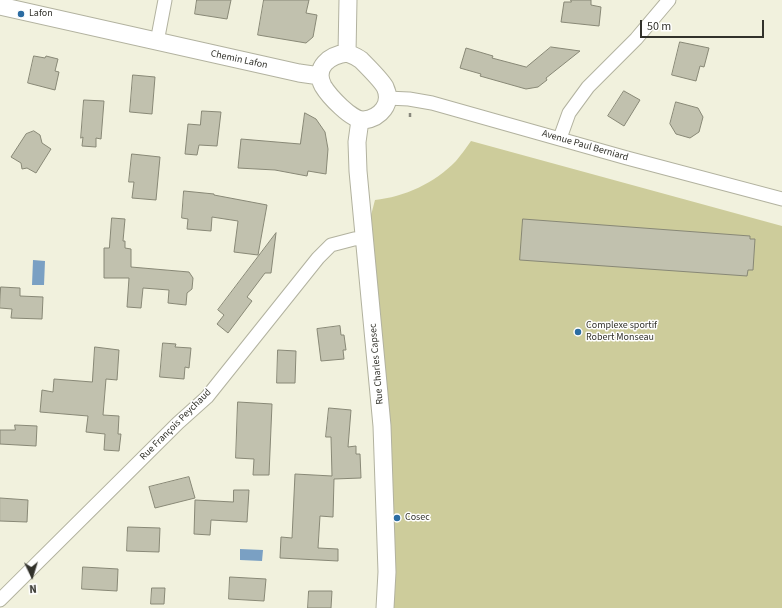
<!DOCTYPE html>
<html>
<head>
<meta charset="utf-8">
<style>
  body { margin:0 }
  #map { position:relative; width:782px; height:608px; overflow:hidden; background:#f1f1dd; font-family:"Source Sans 3",sans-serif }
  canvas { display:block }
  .north { position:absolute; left:12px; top:556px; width:40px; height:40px; -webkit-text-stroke:3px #fff; paint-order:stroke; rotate:176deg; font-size:11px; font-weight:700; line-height:16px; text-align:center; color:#32322b }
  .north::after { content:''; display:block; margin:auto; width:14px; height:18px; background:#32322b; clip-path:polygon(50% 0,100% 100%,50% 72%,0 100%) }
  .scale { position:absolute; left:640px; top:20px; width:124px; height:18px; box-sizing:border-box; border:2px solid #32322b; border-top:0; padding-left:5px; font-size:12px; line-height:14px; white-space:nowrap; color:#32322b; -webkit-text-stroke:3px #fff; paint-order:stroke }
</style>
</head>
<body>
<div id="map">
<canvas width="782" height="608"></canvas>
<div class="north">N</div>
<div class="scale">50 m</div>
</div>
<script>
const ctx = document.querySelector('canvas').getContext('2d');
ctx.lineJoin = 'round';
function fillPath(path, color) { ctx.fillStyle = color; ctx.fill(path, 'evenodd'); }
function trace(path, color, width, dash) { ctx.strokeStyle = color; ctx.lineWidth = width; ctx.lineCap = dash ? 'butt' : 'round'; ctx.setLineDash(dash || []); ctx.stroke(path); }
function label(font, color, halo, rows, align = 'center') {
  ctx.font = font + ' "Source Sans 3",sans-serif'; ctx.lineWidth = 3; ctx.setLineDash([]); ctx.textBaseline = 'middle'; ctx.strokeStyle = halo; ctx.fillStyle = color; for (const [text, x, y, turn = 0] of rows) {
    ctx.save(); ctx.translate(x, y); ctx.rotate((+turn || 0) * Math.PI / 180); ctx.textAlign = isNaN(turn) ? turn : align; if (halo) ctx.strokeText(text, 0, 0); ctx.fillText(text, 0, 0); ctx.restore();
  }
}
const green = new Path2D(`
  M471,141L782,226V608H385L365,238L375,200C404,197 435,183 456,161C461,155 466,148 471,141Z`);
const water = new Path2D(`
  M33,260L45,261L44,285H32Z
  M240,549L263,550L262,561L240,560Z`);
const building = new Path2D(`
  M197,0H231L227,19L195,14Z
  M264,0H309L306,13L317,15L313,37L306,43L258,35Z
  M571,0H591V5L601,7L599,26L561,22L564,2H571Z
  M680,42L709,48L704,67L700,66L696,81L672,75Z
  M551,47L580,51L546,78L547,80L538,87L526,89L480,76L481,74L460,68L466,48L493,56L492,58L526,67Z
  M34,56L45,58L46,56L58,59L55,71L59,72L55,90L28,83Z
  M133,75L155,77L152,114L130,112Z
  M624,91L640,100L624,126L608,116Z
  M84,100L104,101L101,139L96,138V147L82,146L83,137L81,138Z
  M676,102L698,108L703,117L699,132L690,138L676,134L670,124Z
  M202,111L221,112L217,146L199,145L197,155L185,154L188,124L200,125Z
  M305,113L316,119L325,132L328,149L326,174L308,171L307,176L275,170L238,168L241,139L300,144Z
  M34,131L40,135L42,143L51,149L36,173L27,168L22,169L21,163L11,157L26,134Z
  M132,154L160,157L156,200L132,198L134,182H129Z
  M184,191L214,194V195L267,205L258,255L234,252L238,221L212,217L211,231L187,229L188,219L182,218Z
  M112,218L125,219L123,241H125V248L131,249V267L189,272L193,278L192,289L187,293L186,305L168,303L169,290L143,288L141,308L127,307L129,278H104V248H109Z
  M523,219L750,236V239H755L753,270H748L747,276L520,260Z
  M276,233L271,273H265L247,297L252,301L228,333L217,324L224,315L218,310Z
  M1,287L20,288V296L43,297L42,319L11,318L12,309L0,308Z
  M340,326L341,335H344L346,350H343L344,359L321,361L317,329Z
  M163,343L176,344L175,347L191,348L189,368L185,367L184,379L160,377Z
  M95,347L119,350L117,380L106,379L103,415L119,416L118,434H121L119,451L104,450L105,434L86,432L88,416L40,412L42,390L53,392L54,379L92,382Z
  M278,350L296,351L295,383H277Z
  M238,402L272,404L269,475H253L254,459L236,458Z
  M329,408L351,410L348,447L356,446V454H360L361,478L334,479L333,517L320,516L318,548L338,549V561L280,558L281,537L292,538L295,474L332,476L331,437H326Z
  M15,425L37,426L36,446L0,444V430H15Z
  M189,477L195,498L155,508L149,487Z
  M234,490H249L247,522L211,520L210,535L194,534L195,500L233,502Z
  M0,498L28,500L27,522L0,521Z
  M128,527L160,528L159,552L127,551Z
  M83,567L118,569L117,591L82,589Z
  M230,577L266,579L264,601L229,599Z
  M152,588H165L164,604H151Z
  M309,591H332L331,608H308Z`);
const path = new Path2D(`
  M410,113V119`);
const minor = new Path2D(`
  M157,42L165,0
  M387,98L409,99L432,103L627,158L782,199
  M560,138L569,113L588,87L636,39L669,0
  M0,600L178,423L207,397L318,258L331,245L354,239L365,238`);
const tertiary = new Path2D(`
  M0,6L299,73L320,76
  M347,53C352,55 356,56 361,60C367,66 381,80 385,87C393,104 380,118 364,120C352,121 329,96 323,86C313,67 330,55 347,53Z
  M347,53L348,0
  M360,120L357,142L358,171L382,426L387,572L385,608`);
const markers = [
  [21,14,4,"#2b6ca2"],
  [578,332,4,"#2b6ca2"],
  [397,518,4,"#2b6ca2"]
];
const poiNames = [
  ["Lafon",29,14],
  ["Complexe sportif",586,326],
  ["Robert Monseau",586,338],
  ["Cosec",405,518]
];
const streetNames = [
  ["Chemin Lafon",239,60,12],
  ["Avenue Paul Berniard",585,146,16],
  ["Rue Charles Capsec",377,364,-95],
  ["Rue François Peychaud",176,425,-45]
];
fillPath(green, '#cdcc9b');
fillPath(water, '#7aa0c3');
fillPath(building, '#c1c1ae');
trace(building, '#888876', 1);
trace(minor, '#b2b29f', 15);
trace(tertiary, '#b2b29f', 19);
trace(path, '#88887c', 2.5, [4, 2]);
trace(minor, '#fff', 13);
trace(tertiary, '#fff', 17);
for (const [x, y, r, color] of markers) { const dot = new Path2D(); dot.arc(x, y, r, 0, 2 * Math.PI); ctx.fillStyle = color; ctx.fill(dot); trace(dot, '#fff', 1.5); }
label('10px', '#32322b', '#fff', poiNames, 'left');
label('10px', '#32322b', '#fff', streetNames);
</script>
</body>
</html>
